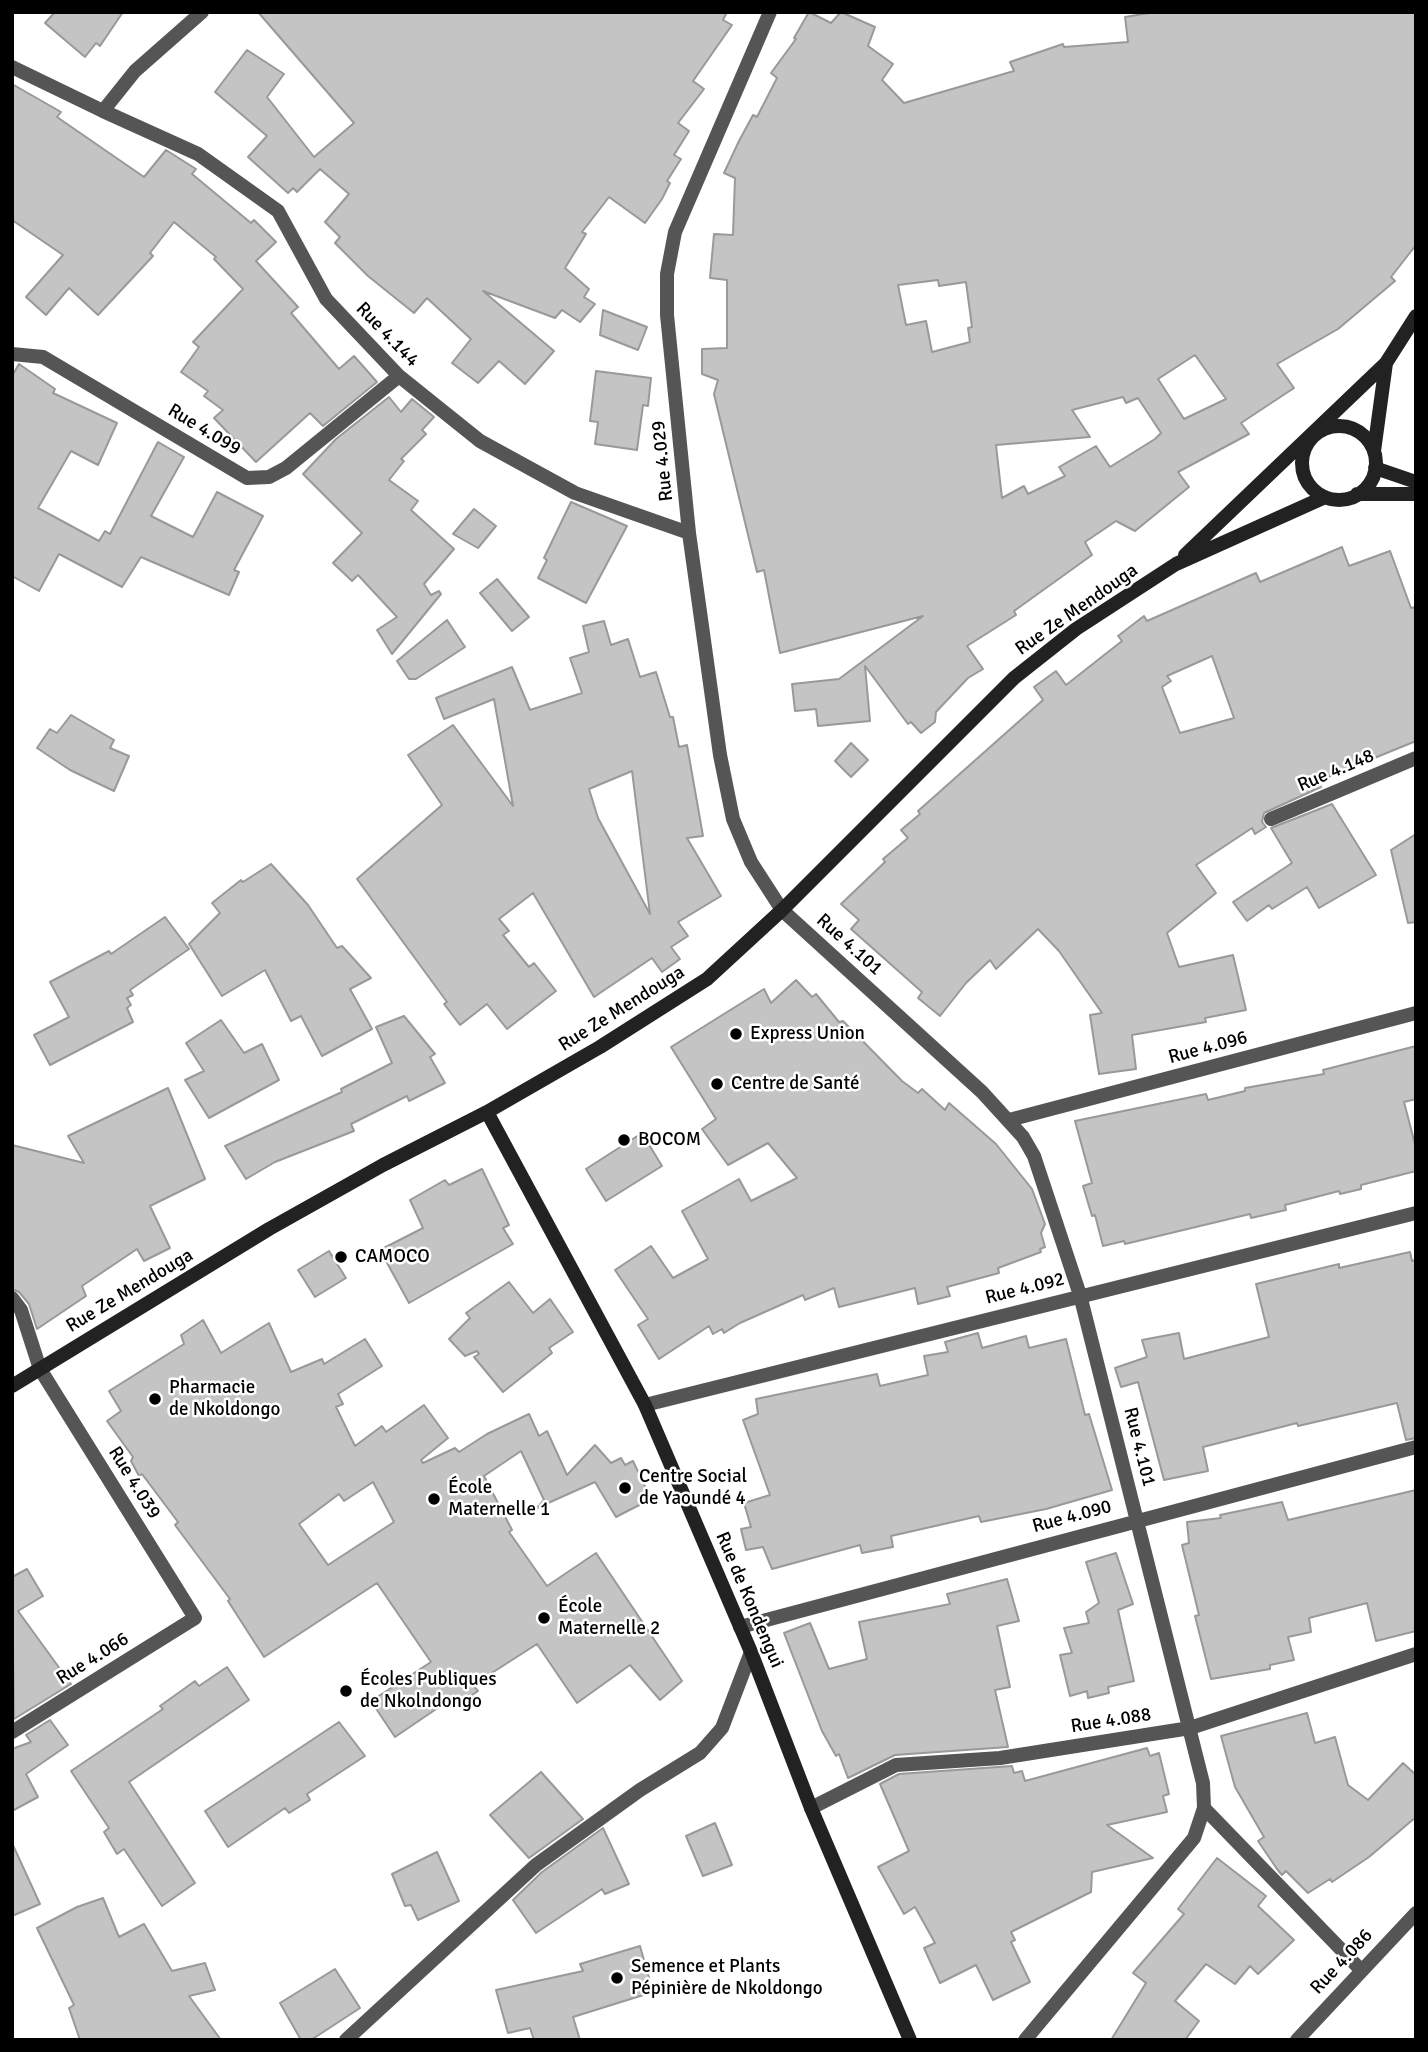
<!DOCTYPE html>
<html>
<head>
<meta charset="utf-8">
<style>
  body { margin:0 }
  #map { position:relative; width:1428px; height:2052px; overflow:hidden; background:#fff; font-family:Signika,sans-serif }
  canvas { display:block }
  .frame { position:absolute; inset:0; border:14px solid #000; pointer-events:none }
</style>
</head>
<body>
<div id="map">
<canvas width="1428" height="2052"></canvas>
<div class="frame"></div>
</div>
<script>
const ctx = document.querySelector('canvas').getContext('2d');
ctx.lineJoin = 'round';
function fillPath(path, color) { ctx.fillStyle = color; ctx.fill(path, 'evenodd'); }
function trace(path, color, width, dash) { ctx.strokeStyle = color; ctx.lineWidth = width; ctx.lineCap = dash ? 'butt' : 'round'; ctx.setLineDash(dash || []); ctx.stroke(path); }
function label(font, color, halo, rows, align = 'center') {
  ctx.font = font + ' Signika,sans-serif'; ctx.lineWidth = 5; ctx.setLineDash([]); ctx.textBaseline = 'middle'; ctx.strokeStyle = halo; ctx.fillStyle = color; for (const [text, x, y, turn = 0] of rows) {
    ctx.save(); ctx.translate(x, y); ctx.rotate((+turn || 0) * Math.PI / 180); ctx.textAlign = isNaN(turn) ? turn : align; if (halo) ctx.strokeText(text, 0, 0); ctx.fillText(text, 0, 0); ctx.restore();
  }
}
const building = new Path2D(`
  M55,12H123L100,46L96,43L85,57L45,23Z
  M258,12H727L723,20L732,25L693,81L704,89L678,123L689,131L674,155L681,159L667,181L670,183L662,199L645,223L609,197L582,232L586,234L565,268L589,289L584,297L595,304L580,322L562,310L555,318L483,291L554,351L525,384L499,361L478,383L452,363L471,339L427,298L414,313L368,276L335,243L340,237L325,222L349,194L320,169L297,192L293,188L288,193L248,157L267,136L215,92L247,50L284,74L267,97L314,157L354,123Z
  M809,12L831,23L841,12L875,27L868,46L893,64L882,80L904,103L1014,71L1010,62L1063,44L1064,47L1128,42L1125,17L1155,12H1416V245L1391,277L1395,281L1338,329L1277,364L1294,388L1241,423L1249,434L1178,472L1189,487L1135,531L1116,521L1085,542L1092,555L1014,611L1016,615L967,646L983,669L968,678L936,712L935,722L921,733L911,722L908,724L865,666L870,721L818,726L816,709L795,711L792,684L839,679L923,616L780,653L764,570L757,572L714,394L718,380L702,374V349L727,348V280L710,278L714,234L733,235L735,178L724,173L739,141L753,115L757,117L777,78L771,73L796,39L794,38ZM938,280L939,286L966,282L972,327L968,328L970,342L932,352L926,321L906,325L898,285ZM1195,355L1226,399L1184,419L1158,379ZM1123,397L1126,403L1138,398L1161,433L1155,439L1110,467L1096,446L1059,467L1065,476L1028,494L1024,486L1002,498L996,445L1090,437L1072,410Z
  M12,84L61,112L57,117L144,177L166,150L196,169L192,174L251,223L254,220L276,242L256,261L298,307L291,313L339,369L354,356L377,382L323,426L310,413L256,462L214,418L223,410L204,396L208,391L181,372L199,347L193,342L243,289L214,259L216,257L174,222L150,253L153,256L98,315L69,288L46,315L26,297L63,255L12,220Z
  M603,310L647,327L638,350L600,335Z
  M19,364L55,389L53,393L117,423L98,465L71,451L38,508L99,541L105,531L110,534L158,442L184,457L151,516L193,537L217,492L263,516L234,570L239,572L229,595L141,557L122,587L59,554L39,591L12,576V376Z
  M596,371L651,378L648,406L643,405L637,450L595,444L598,422L590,421Z
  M389,397L401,412L412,399L434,417L422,430L426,434L401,459L404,461L389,480L418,501L411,510L454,549L424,584L431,595L439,591L441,594L392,654L377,630L397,617L358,575L352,581L333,563L362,533L303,474L336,439Z
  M571,502L627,526L586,603L538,578L547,560L544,558Z
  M474,509L496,526L478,548L453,534Z
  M1342,547L1349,566L1390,551L1411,608L1416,607V741L1318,781L1321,787L1264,813L1262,822L1266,827L1255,834L1252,828L1196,865L1216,893L1167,933L1179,967L1233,955L1246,1010L1205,1018L1206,1022L1132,1035L1136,1069L1099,1074L1090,1015L1102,1013L1059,951L1038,929L996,969L990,960L966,983L940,1016L918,998L922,992L851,929L859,920L841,904L885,862L883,859L908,838L901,830L920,814L918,811L1043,700L1034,687L1056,671L1066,685L1122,641L1118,636L1144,616L1147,621L1256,573L1260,582ZM1212,656L1234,718L1180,733L1162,687L1171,681L1167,676Z
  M497,579L529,617L512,631L480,593Z
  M447,620L465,647L416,679H409L397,661Z
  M604,621L611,645L628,639L640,677L656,672L670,717H673L679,747L687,745L703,836L687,838L721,896L678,922L688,936L671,947L680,959L662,972L652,958L594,997L533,893L499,919L509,931L503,935L529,967L534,963L556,991L507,1029L487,1004L460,1025L444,1004L447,1002L357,879L442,805L408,755L453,725L513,806L494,699L444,719L436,698L512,667L530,710L582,693L570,658L589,652L583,626ZM632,771L650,914L598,818L589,789Z
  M71,715L114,740L110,748L129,756L114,791L70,770L37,748L50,729L57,733Z
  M851,743L868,760L851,777L835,761Z
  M1332,804L1376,875L1319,908L1307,887L1272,909L1269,905L1247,921L1233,902L1292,863L1271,828Z
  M1416,834V922L1408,923L1391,850Z
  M271,864L308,905L337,948L342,946L371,978L350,989L372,1029L322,1056L301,1016L291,1021L265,970L222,996L189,944L220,913L212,903L241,880L243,882Z
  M165,917L189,949L130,990L133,995L127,998L131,1005L127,1008L133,1022L50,1065L34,1035L69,1017L50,982L109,951L111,954Z
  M796,980L812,997L816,994L839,1022L843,1021L902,1081L918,1093L922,1089L945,1110L949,1103L996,1144L1032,1189L1045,1224L1041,1233L1045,1247L1040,1249L1041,1252L998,1268L999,1273L947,1287L950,1296L918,1304L915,1288L839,1307L834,1288L805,1300L803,1295L740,1323L724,1333L722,1329L713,1334L709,1326L659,1359L638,1325L648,1319L615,1270L651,1246L673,1278L708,1259L682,1211L739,1179L751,1201L797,1178L768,1143L728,1165L702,1129L716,1119L671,1047L764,989L771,1003Z
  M404,1016L435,1054L430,1057L445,1083L409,1101L407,1096L351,1124L354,1131L275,1162L246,1179L225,1146L342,1092L341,1089L392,1063L376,1027Z
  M221,1020L244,1053L262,1044L279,1080L209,1118L185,1080L204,1071L186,1043Z
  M1416,1046V1099L1404,1102L1416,1148V1171L1361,1185V1189L1340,1194L1339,1191L1285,1205L1286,1210L1251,1218L1250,1214L1125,1244L1124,1241L1103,1246L1095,1215L1092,1216L1083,1186L1092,1183L1075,1121L1206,1094L1208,1100L1245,1091V1088L1324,1074L1323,1070Z
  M168,1088L205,1179L150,1206L170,1248L144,1261L137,1249L82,1286L86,1296L37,1329L29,1304L19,1292L12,1289V1145L84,1163L68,1136Z
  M642,1133L662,1166L606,1201L586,1169Z
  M482,1169L509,1225L503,1228L513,1244L409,1303L380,1250L423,1228L410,1200L445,1180L449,1185Z
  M329,1251L346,1278L315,1297L298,1270Z
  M1410,1252L1412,1261L1416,1260V1438L1406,1440L1397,1403L1298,1426L1297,1423L1203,1447L1208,1471L1164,1480L1138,1382L1121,1387L1115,1368L1147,1357L1142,1340L1179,1333L1184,1359L1269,1337L1256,1284L1339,1264V1268Z
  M509,1282L533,1313L550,1299L573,1332L549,1348L552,1353L503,1392L474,1357L479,1354L477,1351L465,1356L449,1339L470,1318L466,1313Z
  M203,1320L221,1353L269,1323L291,1372L322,1359L324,1364L365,1339L382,1366L338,1394L343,1404L336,1407L355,1446L382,1426L386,1432L424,1405L448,1438L421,1460L423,1463L455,1448L459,1452L487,1434L529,1414L539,1436L547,1431L567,1475L595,1445L611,1463L621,1458L625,1465L633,1461L651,1499L616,1517L595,1482L537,1508L544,1500L521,1451L484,1476L512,1530L509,1532L547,1586L596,1553L682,1681L660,1700L630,1665L577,1703L537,1644L473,1685L478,1691L456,1706L451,1699L395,1737L371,1701L431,1662L377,1583L264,1657L228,1601L230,1599L175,1525L178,1522L142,1474L139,1476L131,1461L133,1457L107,1421L121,1411L109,1391L184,1344L181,1335ZM373,1482L394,1522L328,1565L299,1524L339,1494L344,1501Z
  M978,1333L982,1348L1026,1336L1029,1348L1066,1339L1085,1415L1089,1414L1112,1490L1046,1509L981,1522L979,1516L891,1536L893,1547L862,1553L860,1545L772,1569L763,1547L746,1550L741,1529L751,1527L744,1503L770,1495L743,1420L758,1414L756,1399L877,1374L880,1386L928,1375L924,1356L948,1352L945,1342Z
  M1416,1490V1631L1376,1641L1367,1603L1309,1618L1311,1632L1288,1637L1294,1660L1270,1665V1669L1211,1679L1195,1616L1199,1615L1182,1545L1189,1543L1187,1522L1221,1518L1220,1515L1282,1502L1288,1520Z
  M1116,1553L1133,1604L1118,1610L1134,1681L1108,1687L1109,1693L1088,1698L1087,1691L1070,1696L1060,1655L1072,1653L1064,1628L1089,1623L1086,1612L1099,1603L1086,1562Z
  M27,1569L43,1596L18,1611L71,1684L14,1719L12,1577Z
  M1007,1579L1019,1621L997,1626L1010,1687L995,1690L1008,1747L895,1755L848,1778L839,1754L836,1756L822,1731L784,1633L810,1623L829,1669L867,1659L859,1622L950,1604L947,1594Z
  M227,1667L249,1700L129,1782L195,1883L162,1906L124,1849L117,1854L104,1832L109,1828L71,1771L163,1709L160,1706L195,1681L199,1686Z
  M1307,1713L1315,1743L1335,1737L1348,1785L1368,1800L1403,1763L1416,1775V1817L1369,1857L1332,1882L1330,1879L1308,1893L1286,1871L1282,1875L1277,1869L1258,1841L1264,1837L1235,1787L1221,1736Z
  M50,1720L68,1745L26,1774L38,1797L12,1811V1749L31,1742L26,1735Z
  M339,1722L365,1756L307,1794L310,1800L289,1813L285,1808L228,1847L205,1811Z
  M1147,1748L1150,1756L1159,1753L1169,1794L1163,1796L1167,1812L1107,1825L1153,1858L1092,1872L1091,1892L1011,1932L1015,1940L1011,1942L1030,1982L993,2000L976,1965L940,1983L924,1948L935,1943L915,1907L904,1914L878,1867L909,1851L880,1784L899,1774L1012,1766L1014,1773L1022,1771L1025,1781Z
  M541,1772L583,1819L529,1858L490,1815Z
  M715,1823L732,1865L703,1876L686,1836Z
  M603,1828L629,1884L605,1894L602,1889L536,1933L513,1900L542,1872Z
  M12,1843L40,1904L12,1916Z
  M437,1852L459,1901L418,1920L411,1905L405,1906L392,1874Z
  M1217,1858L1266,1896L1258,1906L1294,1940L1258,1974L1250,1966L1235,1984L1206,1964L1175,2001L1199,2021L1185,2040H1111L1146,1983L1133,1973L1184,1914L1178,1909Z
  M103,1898L119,1937L144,1924L172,1971L205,1963L215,1990L189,1996L221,2040H80L69,2008L74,2005L37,1928L77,1907Z
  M640,1946L653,1992L573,2017L580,2040H534L530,2028L508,2033L496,1990L583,1971L580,1964Z
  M335,1969L360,2008L311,2040H301L280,2003Z`);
const minor = new Path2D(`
  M770,12L675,232L667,274V315L689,533L720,755L733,819L751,862L782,910L982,1092L1023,1137L1034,1156L1080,1295L1203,1783L1204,1808L1194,1838L1025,2040
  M12,67L103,111L135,71L202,12
  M103,111L198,154L278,211L326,299L399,376L480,441L575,493L689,533
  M12,354L43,357L247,478L269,477L286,468L399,376
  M1271,819L1416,758
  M1009,1120L1416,1013
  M12,1298L21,1310L40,1369L195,1618L12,1732
  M645,1405L1416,1213
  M740,1627L1416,1447
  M811,1808L896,1765L1000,1758L1190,1728L1416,1654
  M1204,1808L1360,1969
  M346,2040L536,1865L640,1790L700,1753L722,1728L751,1652`);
const tertiary = new Path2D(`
  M1297,2040L1416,1913`);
const secondary = new Path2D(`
  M1302 463a37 37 0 1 1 74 0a37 37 0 1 1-74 0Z
  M1374,451L1386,363
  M1375,468L1416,482
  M1357,494H1416
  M1185,555L1386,363L1416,316
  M487,1112L645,1405L751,1652L811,1808L910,2040
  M12,1386L269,1229L383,1165L487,1112L600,1047L707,979L782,910L1014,678L1076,629L1176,564L1325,497`);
const markers = [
  [736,1034,7,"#000"],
  [717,1084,7,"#000"],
  [624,1140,7,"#000"],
  [341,1257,7,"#000"],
  [155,1399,7,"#000"],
  [625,1488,7,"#000"],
  [434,1499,7,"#000"],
  [544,1618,7,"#000"],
  [346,1691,7,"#000"],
  [617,1978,7,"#000"]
];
const streetNames = [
  ["Rue 4.144",387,335,46],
  ["Rue 4.099",204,430,31],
  ["Rue 4.029",663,461,-96],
  ["Rue Ze Mendouga",1077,610,-35],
  ["Rue 4.148",1336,771,-23],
  ["Rue 4.101",849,945,42],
  ["Rue Ze Mendouga",622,1009,-32],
  ["Rue 4.096",1208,1048,-15],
  ["Rue 4.092",1025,1289,-14],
  ["Rue Ze Mendouga",130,1291,-31],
  ["Rue 4.101",1139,1447,76],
  ["Rue 4.039",134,1483,58],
  ["Rue 4.090",1072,1517,-15],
  ["Rue de Kondengui",749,1600,67],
  ["Rue 4.066",93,1659,-32],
  ["Rue 4.088",1111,1721,-9],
  ["Rue 4.086",1342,1962,-47]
];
const poiNames = [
  ["Express Union",750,1034],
  ["Centre de Santé",731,1084],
  ["BOCOM",638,1140],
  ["CAMOCO",355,1257],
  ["Pharmacie",169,1388],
  ["de Nkoldongo",169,1410],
  ["Centre Social",639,1477],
  ["de Yaoundé 4",639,1499],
  ["École",448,1488],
  ["Maternelle 1",448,1510],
  ["École",558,1607],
  ["Maternelle 2",558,1629],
  ["Écoles Publiques",360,1680],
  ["de Nkolndongo",360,1702],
  ["Semence et Plants",631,1967],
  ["Pépinière de Nkoldongo",631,1989]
];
fillPath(building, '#c4c4c4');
trace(building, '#999', 2);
trace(minor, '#555', 14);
trace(tertiary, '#555', 14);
trace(secondary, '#222', 14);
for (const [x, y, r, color] of markers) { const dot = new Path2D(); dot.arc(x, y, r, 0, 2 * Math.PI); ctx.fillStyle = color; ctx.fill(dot); trace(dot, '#fff', 2.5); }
label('19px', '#000', '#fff', streetNames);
label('19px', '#000', '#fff', poiNames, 'left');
</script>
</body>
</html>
